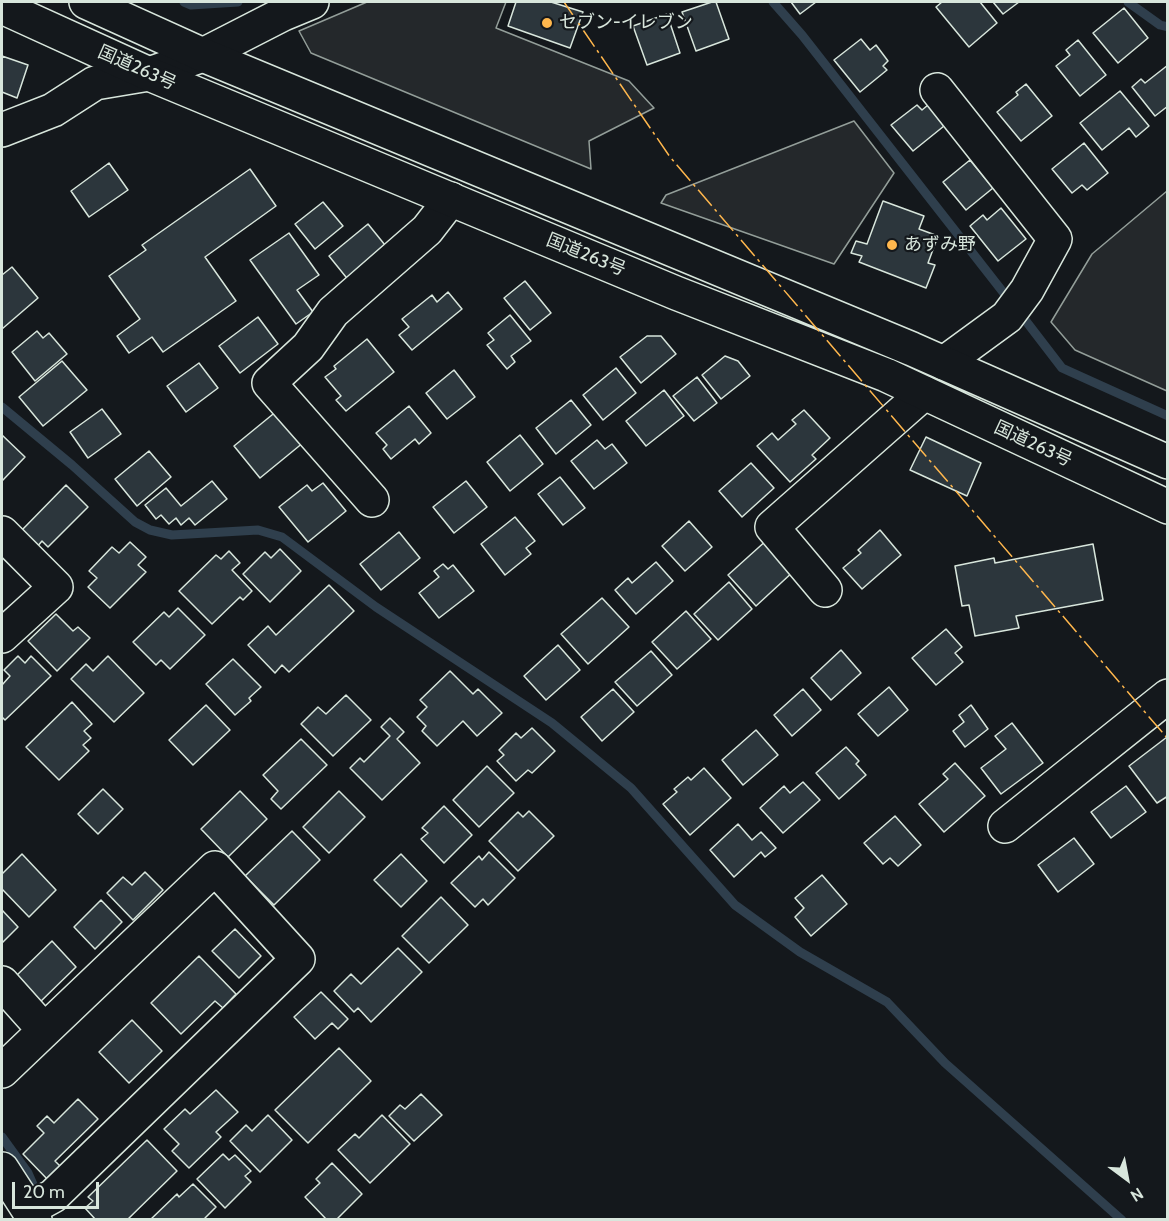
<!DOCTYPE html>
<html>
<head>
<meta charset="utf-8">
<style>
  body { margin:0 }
  #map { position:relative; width:1169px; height:1221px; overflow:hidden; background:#14181c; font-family:Cabin,sans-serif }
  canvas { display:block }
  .frame { position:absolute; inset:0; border:3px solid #d8e6dc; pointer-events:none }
  .north { position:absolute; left:1097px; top:1149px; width:60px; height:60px; -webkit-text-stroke:4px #14181c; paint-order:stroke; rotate:148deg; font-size:16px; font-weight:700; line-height:24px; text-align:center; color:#d8e6dc }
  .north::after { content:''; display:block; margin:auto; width:21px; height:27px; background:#d8e6dc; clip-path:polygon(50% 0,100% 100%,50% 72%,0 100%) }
  .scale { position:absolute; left:12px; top:1182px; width:87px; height:27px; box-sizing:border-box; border:3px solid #d8e6dc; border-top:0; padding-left:8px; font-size:18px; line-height:21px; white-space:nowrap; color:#d8e6dc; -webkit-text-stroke:4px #14181c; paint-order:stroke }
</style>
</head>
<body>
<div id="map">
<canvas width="1169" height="1221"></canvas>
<div class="frame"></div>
<div class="north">N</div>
<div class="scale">20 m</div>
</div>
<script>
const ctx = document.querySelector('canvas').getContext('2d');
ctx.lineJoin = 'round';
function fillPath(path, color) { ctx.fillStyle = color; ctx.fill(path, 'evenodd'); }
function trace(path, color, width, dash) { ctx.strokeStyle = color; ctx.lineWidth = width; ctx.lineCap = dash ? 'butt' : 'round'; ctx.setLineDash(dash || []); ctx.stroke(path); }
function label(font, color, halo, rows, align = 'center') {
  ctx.font = font + ' Cabin,"Noto Sans JP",sans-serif'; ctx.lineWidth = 4.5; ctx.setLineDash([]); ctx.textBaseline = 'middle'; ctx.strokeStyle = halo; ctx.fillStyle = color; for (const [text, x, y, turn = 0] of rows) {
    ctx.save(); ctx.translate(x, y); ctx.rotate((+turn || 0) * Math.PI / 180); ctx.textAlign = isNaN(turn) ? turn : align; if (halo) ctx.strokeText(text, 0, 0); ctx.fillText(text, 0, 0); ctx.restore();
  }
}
const parking = new Path2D(`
  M367,2H506L496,28L629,81L654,108L589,141L591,169L311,53L299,31Z
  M854,121L894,173L834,264L661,203L666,195Z
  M1167,191V391L1075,350L1051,322L1092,254Z`);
const stream = new Path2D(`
  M184,2L191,5L238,2
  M773,2L802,35L1010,301
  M1128,2L1160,25L1168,27
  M1019,312L1062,368L1168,416
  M2,407L72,465L135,522L150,530L172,535L258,530L282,537L376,607L552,723L631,788L735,905L800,952L887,1002L945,1063L1122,1220
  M2,1137L28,1173L39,1198`);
const building = new Path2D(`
  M516,2H551L583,12L570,48L508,26Z
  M712,2H716L729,39L696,51L682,12Z
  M791,2H816L800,14Z
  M942,2H980L997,23L969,47L936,7Z
  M993,2H1019L1003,14Z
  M1124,8L1148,38L1118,63L1093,33Z
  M667,14L680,53L647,65L633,26Z
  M861,39L870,50L876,45L888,61L883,66L887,70L860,92L834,60Z
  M1078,40L1106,75L1080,96L1056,66L1070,55L1066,50Z
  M2,56L28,65L17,98L2,92Z
  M1168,65V106L1155,116L1132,87L1141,79L1145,83Z
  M1026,84L1052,116L1021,141L997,112L1018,95L1016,92Z
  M1120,91L1149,126L1136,137L1129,128L1102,150L1080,123Z
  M917,105L922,110L928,105L944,126L913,151L891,125Z
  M1084,143L1108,173L1087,190L1082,185L1072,193L1052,169Z
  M970,160L993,188L966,210L943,182Z
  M109,163L128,190L89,217L71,191Z
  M250,169L276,206L205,257L236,301L163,352L152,337L129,353L117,336L140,319L109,276L146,250L142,245Z
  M883,201L924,216L919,229L938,236L928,263L935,265L926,288L859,262L862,256L851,253L856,241L867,244Z
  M323,202L343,226L315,249L295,224Z
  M1001,208L1026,239L998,261L970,226L983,215L987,220Z
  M368,224L389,250L350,282L329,256Z
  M289,233L319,275L297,290L313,312L296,324L250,260Z
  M12,267L38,298L2,329V275Z
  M525,281L551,313L530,330L504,298Z
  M448,292L462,309L412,350L399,335L409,327L402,319L432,295L437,302Z
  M510,315L531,341L511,356L515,362L507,369L487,345L494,340L488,333Z
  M258,317L278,344L240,373L219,346Z
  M37,331L43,338L49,333L67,354L35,381L12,352Z
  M647,336H661L676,354L641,383L620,357Z
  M367,339L394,372L346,411L336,400L341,396L325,377L336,369L334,366Z
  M725,356L738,361L750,376L721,399L702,375Z
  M62,361L87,390L43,426L19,397Z
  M199,363L218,388L186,412L167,386Z
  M616,368L636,393L603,420L583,395Z
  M454,370L475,397L447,419L426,393Z
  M697,377L717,403L694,421L673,396Z
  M664,390L684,416L646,446L626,421Z
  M571,400L591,425L556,454L536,428Z
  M409,406L431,433L419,444L415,439L391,459L383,449L387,445L376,433Z
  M102,409L121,434L88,458L70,432Z
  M278,410L304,442L260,478L234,446Z
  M804,410L830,438L812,455L816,459L790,482L757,446L772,433L778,440L796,424L792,420Z
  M2,435L25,457L2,481Z
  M520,435L543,464L510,491L487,462Z
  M926,437L981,463L967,496L910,470Z
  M597,440L605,449L612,444L627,463L594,489L571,461Z
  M149,451L171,477L137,506L115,479Z
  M751,463L774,488L742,517L719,491Z
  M560,477L585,508L563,525L538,494Z
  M212,481L227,499L195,525L189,518L181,525L176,518L169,524L161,515L156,519L145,505L166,488L181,506Z
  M466,481L487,507L454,533L433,507Z
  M323,483L346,511L308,542L279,507L307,485L312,491Z
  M66,485L88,507L48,547L42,541L37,547L21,531Z
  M515,517L535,541L526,548L531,554L505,575L481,544Z
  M689,521L712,547L685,571L662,546Z
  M880,530L901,555L862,589L843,568L861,553L858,550Z
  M399,532L420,558L381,590L360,564Z
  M768,539L795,570L756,606L728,575Z
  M130,542L146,557L138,565L146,572L110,608L88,587L97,578L89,571L112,547L119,553Z
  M1093,544L1103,600L1016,616L1019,628L975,636L969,605L962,606L955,566L994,558L995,563Z
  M280,549L301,571L270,602L243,574L265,552L271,558Z
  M229,551L240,563L232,570L252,591L243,600L240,597L212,624L179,591L216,555L221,559Z
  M656,562L673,581L636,614L615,590L628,578L632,583Z
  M443,564L448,569L453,565L474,591L439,618L419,593L439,577L434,571Z
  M729,582L752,609L718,640L694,614Z
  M329,585L354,611L289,672L282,665L275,673L248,645L268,626L276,635Z
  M602,598L629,627L588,664L561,634Z
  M178,608L205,635L170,669L161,660L156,665L133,642L164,612L169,617Z
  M686,611L711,639L677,669L652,642Z
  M56,614L73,631L78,627L90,638L57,671L28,641Z
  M946,629L962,647L955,653L963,662L936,685L912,658Z
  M558,645L580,670L546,700L524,676Z
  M841,650L861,673L831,700L811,678Z
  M651,651L672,675L637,706L615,682Z
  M18,656L25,663L31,656L51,676L5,720L2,717V685L10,676L4,670Z
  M108,656L144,693L114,722L71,679L86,664L93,671Z
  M233,659L261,687L249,698L251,701L235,715L206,684Z
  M450,671L473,694L478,689L502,713L477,736L463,721L437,746L422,731L426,726L417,717L427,707L420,700Z
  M889,687L908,710L878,736L858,714Z
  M613,689L634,712L602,741L581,717Z
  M803,689L821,710L792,736L774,715Z
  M346,695L371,720L333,756L301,724L318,707L326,714Z
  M72,702L92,724L84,731L91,738L83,745L89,751L59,780L26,747Z
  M206,705L230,730L193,765L169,740Z
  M971,705L988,729L965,747L953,731L964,722L959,715Z
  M390,718L404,732L397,739L420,763L382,800L350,768L360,758L364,762L390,736L381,727Z
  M1012,723L1043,763L1001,794L981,768L1006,749L995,736Z
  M532,728L555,751L532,773L528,770L516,781L497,761L504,755L499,750L516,733L521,738Z
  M756,730L778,755L743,785L722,760Z
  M1167,737L1168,796L1157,803L1129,766Z
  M301,739L327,765L281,809L271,799L278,791L263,775Z
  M846,747L859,761L856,764L866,775L839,799L816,773Z
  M955,763L985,796L944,832L919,804L948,779L943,774Z
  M487,766L514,793L479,827L453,800Z
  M704,768L731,798L690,835L663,804L677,792L674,789L688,777L691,780Z
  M803,782L820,800L783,833L760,808L784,786L790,793Z
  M1126,786L1146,812L1111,838L1091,812Z
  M103,789L123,809L98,834L78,814Z
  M240,791L267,819L228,857L201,829Z
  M339,791L365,817L329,853L303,827Z
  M444,806L472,835L444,863L421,839L428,833L422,828Z
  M529,811L554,836L518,871L489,841L518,812L523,817Z
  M895,816L921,845L898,866L890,858L883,864L864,843Z
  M738,824L752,840L761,832L776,848L765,857L761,852L734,877L710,850Z
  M292,831L320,860L274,905L245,876Z
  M1074,838L1094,864L1058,892L1038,865Z
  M489,852L515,878L488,905L483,899L475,907L451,883L479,856L482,860Z
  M22,854L56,890L29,917L2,889V874Z
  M401,854L427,881L401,907L374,880Z
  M145,872L163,890L133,920L107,893L123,877L132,885Z
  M822,875L847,904L811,936L795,917L804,908L795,898Z
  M441,897L468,925L429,963L402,936Z
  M101,900L122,922L95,949L74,927Z
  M2,910L18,927L2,943Z
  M235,929L261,956L239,978L212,951Z
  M52,941L76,967L38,1004L14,978Z
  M398,948L422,972L371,1022L358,1008L354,1012L334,991L351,974L361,984Z
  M199,956L236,994L223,1008L215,1001L181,1034L151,1003Z
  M321,992L348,1019L338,1029L332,1023L315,1039L294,1017Z
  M132,1020L162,1051L129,1083L99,1052Z
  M339,1048L371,1081L308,1143L275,1110Z
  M216,1090L238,1112L216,1132L221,1137L189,1168L172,1151L179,1144L164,1129L185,1109L190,1114Z
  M421,1094L442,1115L414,1141L389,1116L400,1105L405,1109Z
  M78,1099L98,1119L55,1161L63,1169L50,1182L23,1154L44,1133L37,1126L47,1116L54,1123Z
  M268,1115L292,1140L260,1172L230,1141L246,1125L252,1131Z
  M382,1115L410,1144L370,1183L338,1150L355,1134L359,1138Z
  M147,1140L177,1171L127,1220H96L85,1208L93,1201L88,1197Z
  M223,1154L229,1160L235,1155L251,1171L245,1176L251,1182L225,1208L197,1179Z
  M332,1163L362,1194L336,1220H327L305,1197L320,1183L316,1179Z
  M193,1184L216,1207L205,1218L207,1220H150L177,1194L179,1197Z`);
const minor = new Path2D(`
  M937,90L1055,239L1027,290L1007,317L944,363
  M2,130L53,110L95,83L149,74L203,55L283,14L312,2
  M372,500L269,383L308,347L333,312L427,230L451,199
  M2,533L56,587L2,636
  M825,590L772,527L924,393
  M1005,826L1168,696
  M2,983L44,1030
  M2,1071L215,868L298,959L53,1196L29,1209
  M2,1169L35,1220`);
const highway = new Path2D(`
  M86,2L203,55L912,349L1168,462
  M2,7L149,74L676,293L886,375L1168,507`);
const power = new Path2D(`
  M564,2L670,157L1168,739`);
const markers = [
  [547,23,6,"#ffb74d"],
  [892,245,6,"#ffb74d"]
];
const poiNames = [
  ["セブン-イレブン",559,23],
  ["あずみ野",904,245]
];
const streetNames = [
  ["国道263号",137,68,24],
  ["国道263号",586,255,22],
  ["国道263号",1033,444,25]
];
fillPath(parking, '#24282b');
trace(parking, '#939e99', 1.5);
trace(stream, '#2f3f4d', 9);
fillPath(building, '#2c363c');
trace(building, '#d8e6dc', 1.5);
trace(minor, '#d8e6dc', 36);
trace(highway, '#d8e6dc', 36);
trace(minor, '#14181c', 33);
trace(highway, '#14181c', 33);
trace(power, '#ffb74d', 1.5, [21, 4.5, 3, 4.5]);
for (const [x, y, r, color] of markers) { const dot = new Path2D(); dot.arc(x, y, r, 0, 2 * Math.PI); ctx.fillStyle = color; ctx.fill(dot); trace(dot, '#14181c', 2); }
label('18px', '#d8e6dc', '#14181c', poiNames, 'left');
label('18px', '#d8e6dc', '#14181c', streetNames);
</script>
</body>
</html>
